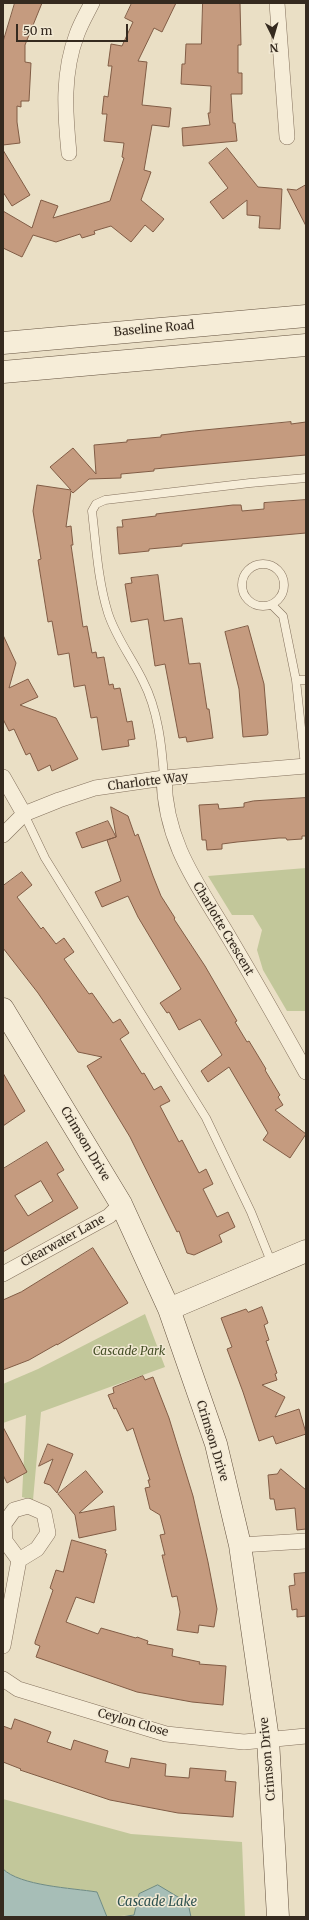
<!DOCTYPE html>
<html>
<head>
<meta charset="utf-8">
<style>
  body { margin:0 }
  #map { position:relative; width:309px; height:1920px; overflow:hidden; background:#eadfc5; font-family:Merriweather,serif }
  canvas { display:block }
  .frame { position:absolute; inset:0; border:4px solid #352a1f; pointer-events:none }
  .north { position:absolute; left:253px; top:16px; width:40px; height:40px; -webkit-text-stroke:3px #f2e9d4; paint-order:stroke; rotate:175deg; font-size:11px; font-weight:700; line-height:16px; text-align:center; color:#352a1f }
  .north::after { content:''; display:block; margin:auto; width:14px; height:18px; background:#352a1f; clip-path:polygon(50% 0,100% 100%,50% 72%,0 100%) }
  .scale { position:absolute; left:16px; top:24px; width:112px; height:18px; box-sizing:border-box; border:2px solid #352a1f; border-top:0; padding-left:5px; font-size:12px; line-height:14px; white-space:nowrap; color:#352a1f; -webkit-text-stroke:3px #f2e9d4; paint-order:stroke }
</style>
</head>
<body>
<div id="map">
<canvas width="309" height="1920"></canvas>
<div class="frame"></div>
<div class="north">N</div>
<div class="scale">50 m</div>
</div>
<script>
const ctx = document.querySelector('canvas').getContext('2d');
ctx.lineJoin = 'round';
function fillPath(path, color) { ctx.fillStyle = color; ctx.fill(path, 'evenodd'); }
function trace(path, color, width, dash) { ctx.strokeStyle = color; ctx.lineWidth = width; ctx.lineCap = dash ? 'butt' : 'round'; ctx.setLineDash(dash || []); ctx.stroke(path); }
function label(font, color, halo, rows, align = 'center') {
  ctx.font = font + ' Merriweather,serif'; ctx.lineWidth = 3; ctx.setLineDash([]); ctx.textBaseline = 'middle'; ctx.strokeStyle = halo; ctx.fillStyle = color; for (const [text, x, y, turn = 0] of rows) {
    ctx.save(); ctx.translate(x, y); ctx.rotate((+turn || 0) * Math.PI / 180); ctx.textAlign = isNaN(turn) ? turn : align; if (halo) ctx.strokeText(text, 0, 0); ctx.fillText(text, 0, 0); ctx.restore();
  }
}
const green = new Path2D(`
  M306,868V1011H287L263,970L257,950L262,930L253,915H232L208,876Z
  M145,1314L165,1367L41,1412L33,1500L22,1497L26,1415L3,1423V1384L38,1369Z
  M3,1799L131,1834L242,1842L245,1917H191L188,1903L139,1894L134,1915L107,1917L97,1892C72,1888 20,1886 3,1869Z`);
const water = new Path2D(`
  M3,1869C20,1886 72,1888 97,1892L107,1917H3Z
  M158,1885L188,1903L191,1917H121L134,1915L139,1894Z`);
const building = new Path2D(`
  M15,3H42L25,45V62L31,63L29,101H21V107L17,106V122L20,143L3,145V42Z
  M132,3H176L162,32L154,28L138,61L147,62L142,105L171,108L169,127L152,125L144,170L151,172L141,200L164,219L153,232L145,225L131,242L111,226L94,231L95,234L82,238L80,234L56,242L33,235L22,257L3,248V211L32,228L41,200L58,206L53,218L110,201L124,158L122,157L124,143L104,141L107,114H102L104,96L108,97L112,66H108L111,44L122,46L133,22L125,18Z
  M203,3H240L241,45H238V73H242V94H231L233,123H235L237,141L183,146L182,128L210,125L208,113H210L211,86L181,84L182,64H185L186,44H201Z
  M227,148L258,187L282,189L280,229L259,228L260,216L247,215V200L223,219L210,202L228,188L209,163Z
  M3,150L30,195L12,206L3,192Z
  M306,185V226L287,189L296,190Z
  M291,422V424L306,422V455L154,469V471L121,474V478L89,479L73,493L71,491L66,527L71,526L73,545H71L83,627L87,626L92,653L96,652L97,658L104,657L109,685L113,684L114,689L120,688L127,722L132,721L135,739L128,740L129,746L102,750L97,717L91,718L85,685L74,687L69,653L58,655L52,621L48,622L38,560L41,559L33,511L37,485L71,490L50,467L73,448L96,474L94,445L127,442V440L161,437V435L194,431Z
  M306,500V533L182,544V546L149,549V551L119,554L117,527H123L122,520L156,516V514L164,513L233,505H241L242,511L264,509V503Z
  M158,575L164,621L182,618L189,664L200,663L207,709H209L213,738L187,742L186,737L179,738L165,664L155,666L148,619L131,622L125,584L132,583L131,578Z
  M248,626L264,684L268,733L267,735L243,737L239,689L225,632Z
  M3,635L16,663L9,688L28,679L38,697L20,705L56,718L78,759L52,771L50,765L38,771L30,753L26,755L14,729L9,731L3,719Z
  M306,798V836H302V839L287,840L286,838H279L237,842L222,844V849L207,850L206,840H202L199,805L218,804L219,809L244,807V803L253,801Z
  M111,807L128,816L135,836L138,834L153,876L161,896L175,918L174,919L205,966L237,1021L235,1022L247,1042L249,1041L266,1069L265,1070L280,1095L278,1097L283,1105L275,1110L306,1134L290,1158L263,1140L268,1133L229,1067L208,1082L201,1071L222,1055L200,1019L179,1030L169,1012L167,1013L160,1003L181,989L138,917L128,896L102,907L95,892L121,881L107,840L116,837Z
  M108,821L116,837L82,848L76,833Z
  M22,872L32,885L17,897L41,929L43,927L56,944L64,938L74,952L64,959L89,994L92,993L113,1023L120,1019L129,1033L120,1039L142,1074L144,1073L154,1090L161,1086L170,1101L160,1106L179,1142L182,1140L199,1173L206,1169L213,1184L203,1189L217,1217L228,1212L235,1227L219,1235L222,1242L194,1255L187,1253L179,1231L177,1232L130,1137L87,1066L102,1057L78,1052L38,993L3,948V886Z
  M3,1073L25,1111L3,1126Z
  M47,1142L64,1170L57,1174L78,1208L3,1252V1169ZM41,1181L53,1201L28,1216L15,1196Z
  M93,1248L128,1303L57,1345V1344L29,1360L3,1370V1300L21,1292Z
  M262,1307L268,1323L264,1325L269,1340L266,1341L277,1373L275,1374L277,1380L262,1385L285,1397L275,1417L299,1409L306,1433V1434L276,1444L273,1436L259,1441L243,1392L227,1349L232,1347L221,1318L246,1309L248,1312Z
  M143,1376L145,1380L153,1377L169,1418L193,1496L208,1562L217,1609L214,1627L199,1625L198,1633L177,1630L180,1612L177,1596L172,1597L162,1555H165L160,1535L165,1534L160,1515L150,1509L145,1488L150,1487L148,1480H150L133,1428L127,1431L116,1408L114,1409L108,1395L114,1393L113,1388Z
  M3,1427L27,1472L7,1483L3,1475Z
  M48,1444L73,1454L57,1493L50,1485L44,1483L53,1459L39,1466Z
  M281,1469L306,1490V1529L297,1530L295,1508L276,1510L274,1499H270L268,1475L277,1474Z
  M86,1471L103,1492L79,1513L114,1506L116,1530L79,1538L75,1515L58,1494Z
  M72,1540L106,1550L105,1553L107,1554L94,1603L76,1597L66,1622L98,1634L101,1628L136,1638L137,1637L148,1641L147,1644L173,1649L172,1656L200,1662L199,1664L226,1666L223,1705L192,1702L137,1692L36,1657L40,1646L35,1644V1642L53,1590L50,1588L56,1570L63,1572Z
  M306,1573V1616L297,1617V1609L292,1610L289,1586L295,1585L294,1574Z
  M15,1719L51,1732L47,1742L71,1750L74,1740L108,1751L105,1762L129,1768L131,1758L166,1764L165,1776L189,1778L190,1768L226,1771L225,1781L236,1782L233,1817L178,1813L110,1800L20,1770L21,1769L3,1762V1726L11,1729Z`);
const lane = new Path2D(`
  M242 585a21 21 0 1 1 42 0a21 21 0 1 1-42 0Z
  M272,605L283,616L296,680L305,766
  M296,680H306
  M164,778C162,746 158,710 143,681C132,658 116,638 108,613C98,581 96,545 92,511L96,504L105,500L250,483L306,478
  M24,814L45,858L206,1118L251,1212L272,1264`);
const street = new Path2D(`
  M277,3L287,137
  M69,153C65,113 62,73 77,34C81,23 87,13 92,3
  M3,777L24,814
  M164,778C165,844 199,886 230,939C256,983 281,1027 306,1072
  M3,835L24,814L59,800L95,788L164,778L306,766
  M3,1274L109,1216L121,1204
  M28,1506L44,1513L48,1533L37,1549L19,1560L5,1541L4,1524L14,1510Z
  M240,1545L306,1541
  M3,1646L19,1560
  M3,1679L18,1689L166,1734L244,1742L306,1736`);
const secondary = new Path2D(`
  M3,343L306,316
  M3,372L306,345
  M3,1009L121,1204L169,1309L216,1444L240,1545L268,1739L278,1917
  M169,1309L306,1251`);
const streetNames = [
  ["Baseline Road",154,329,-5],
  ["Charlotte Way",148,782,-7],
  ["Charlotte Crescent",223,929,59],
  ["Crimson Drive",85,1144,59],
  ["Clearwater Lane",63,1241,-29],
  ["Crimson Drive",212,1441,73],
  ["Ceylon Close",133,1723,16],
  ["Crimson Drive",268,1759,-95]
];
const parkNames = [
  ["Cascade Park",129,1352]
];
const waterNames = [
  ["Cascade Lake",157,1902]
];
fillPath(green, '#c2c79a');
fillPath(water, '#a7beb7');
trace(water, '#6e8b84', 1);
fillPath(building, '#c59b7f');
trace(building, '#815c45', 1);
trace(lane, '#84715d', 9);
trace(street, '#84715d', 16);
trace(secondary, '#655340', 23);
trace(lane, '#f6edd8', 8);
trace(street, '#f6edd8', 15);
trace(secondary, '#f6edd8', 22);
label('12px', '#352a1f', '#f2e9d4', streetNames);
label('italic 12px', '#465028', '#f2e9d4', parkNames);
label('italic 13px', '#305351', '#f2e9d4', waterNames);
</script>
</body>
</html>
